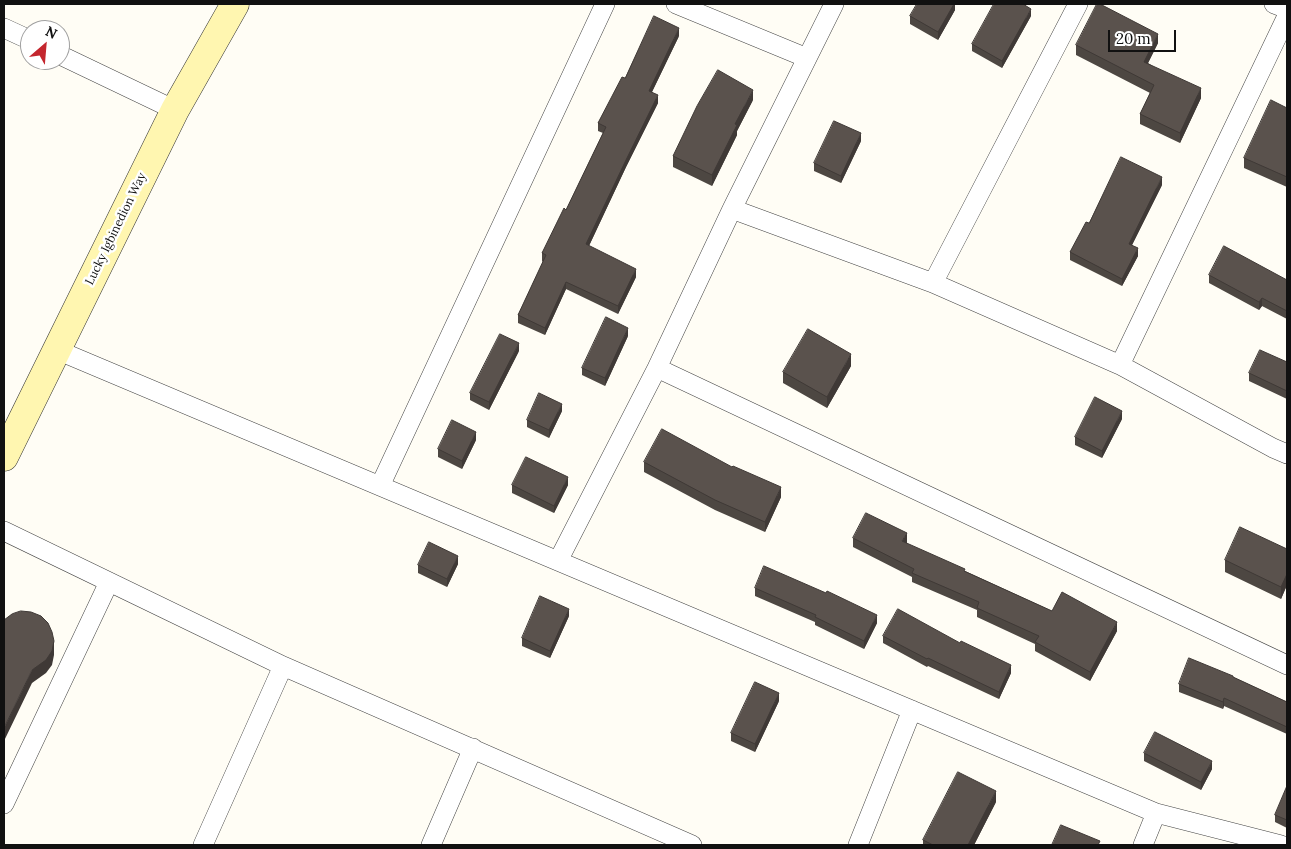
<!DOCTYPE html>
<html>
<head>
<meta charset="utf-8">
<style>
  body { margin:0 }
  #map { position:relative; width:1291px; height:849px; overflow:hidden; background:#fffdf5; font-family:Lora,serif }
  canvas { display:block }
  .frame { position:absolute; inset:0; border:5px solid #111; pointer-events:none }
  .north { position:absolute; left:20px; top:20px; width:50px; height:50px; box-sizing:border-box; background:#fff; border:1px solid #a0a0a0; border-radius:50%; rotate:27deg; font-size:14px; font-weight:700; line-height:20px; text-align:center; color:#111 }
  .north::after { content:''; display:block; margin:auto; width:18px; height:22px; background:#c4262e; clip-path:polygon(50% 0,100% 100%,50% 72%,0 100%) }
  .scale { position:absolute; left:1108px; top:30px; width:68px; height:22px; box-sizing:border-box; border:2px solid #111; border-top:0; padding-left:6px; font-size:15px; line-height:18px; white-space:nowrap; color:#111; -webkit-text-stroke:4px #fff; paint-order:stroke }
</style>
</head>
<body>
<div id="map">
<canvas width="1291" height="849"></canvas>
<div class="frame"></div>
<div class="north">N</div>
<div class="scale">20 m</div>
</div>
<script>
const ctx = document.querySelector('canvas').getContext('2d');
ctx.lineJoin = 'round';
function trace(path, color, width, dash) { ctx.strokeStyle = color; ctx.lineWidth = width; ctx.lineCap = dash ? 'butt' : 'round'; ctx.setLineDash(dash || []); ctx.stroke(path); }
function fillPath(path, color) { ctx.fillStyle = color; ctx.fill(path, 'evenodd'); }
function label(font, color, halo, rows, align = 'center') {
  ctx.font = font + ' Lora,serif'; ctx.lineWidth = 5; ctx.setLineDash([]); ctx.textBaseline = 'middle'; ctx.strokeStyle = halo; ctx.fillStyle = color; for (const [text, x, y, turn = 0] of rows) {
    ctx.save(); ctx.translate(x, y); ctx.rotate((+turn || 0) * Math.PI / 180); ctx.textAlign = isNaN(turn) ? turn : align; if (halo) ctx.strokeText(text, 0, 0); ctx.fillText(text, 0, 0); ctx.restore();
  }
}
const street = new Path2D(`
  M676,4L807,58
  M1274,4L1287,9
  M4,28L30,40
  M60,55L175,110
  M732,209L933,283L1120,365L1273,448L1287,454
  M933,283L1078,4
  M57,350L1156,813L1281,845
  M1120,365L1287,16
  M657,368L1287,665
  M380,486L605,4
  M4,531L283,666L692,845
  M558,561L657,368L732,209L834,4
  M4,804L109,582
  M203,845L283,666
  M431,845L473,748
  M858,845L912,710
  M1143,845L1156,813`);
const secondary = new Path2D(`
  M4,457L175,110L235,4`);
const wall = new Path2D(`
  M955,4V10L938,40L910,24V16Z
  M1031,16L1002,68L972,51V44Z
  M679,36L652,92L658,103L626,167L589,246L636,277L618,314L566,289L545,335L518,323V315L543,262L542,261V253L566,210L603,133L598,131V123L625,78Z
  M1158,43L1148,63L1201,98L1180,143L1140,124V114L1150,93L1076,55V45Z
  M753,100L737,131V135L712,186L673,167V156Z
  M1287,108V187L1244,168V158Z
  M861,141L841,183L814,171V163Z
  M1162,185L1132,245L1138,256L1122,286L1070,260V252L1089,223Z
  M1209,275L1287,280V319L1262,306L1259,310L1209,283Z
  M628,336L605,386L582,375V368Z
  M519,351L489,410L470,400V393Z
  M1287,362V399L1249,381V373Z
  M851,366L827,408L783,383V372Z
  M562,411L549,438L527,427V420Z
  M1122,419L1102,458L1075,445V437Z
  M476,440L462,469L438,457V449Z
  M644,462L781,497L765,532L715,510L644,472Z
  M512,485H568L554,513L512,493Z
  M853,538L965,571L1052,611L1117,631L1090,681L1035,651V644L977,617V610L912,582V577L853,547Z
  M1287,549V585L1281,599L1225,572V560Z
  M458,564L447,587L418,573V565Z
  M755,588L877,623L864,649L815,625V622L755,596Z
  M569,616L550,658L522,646V638Z
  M883,636L1011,673L999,699L928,666L927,667L883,643Z
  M1233,677L1287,702V734L1224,706L1223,709L1179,692V684Z
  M779,701L755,752L731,741V733Z
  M1144,753L1212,769L1201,790L1144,761Z
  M1287,786V828L1275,822V815Z
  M996,802L974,845H923V840Z`);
const shadedWall = new Path2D(`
  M954,4H955V10L938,40V32Z
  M1031,9V16L1002,68V61Z
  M679,28V36L649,98V91Z
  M1158,34V43L1144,71V62Z
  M1201,88V98L1180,143V133Z
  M753,90V100L737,131V135L712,186V175L735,124Z
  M658,95V103L626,167L586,252V244L626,160Z
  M861,133V141L841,183V176Z
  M1162,177V185L1129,251V244Z
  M1138,248V256L1122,286V279Z
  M636,269V277L618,314V306Z
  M566,282V289L545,335V328Z
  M1262,298V306L1259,310V302Z
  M628,328V336L605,386V378Z
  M519,343V351L489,410V402Z
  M851,354V366L827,408V397Z
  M562,404V411L549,438V430Z
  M1122,411V419L1102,458V451Z
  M476,432V440L462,469V461Z
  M568,477V485L554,513V506Z
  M781,487V497L765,532V522Z
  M907,533V543L902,551V541Z
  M458,556V564L447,587V579Z
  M1287,574V585L1281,599V587Z
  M569,609V616L550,658V651Z
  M877,615V623L864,649V641Z
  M1117,622V631L1090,681V672Z
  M54,641V655L52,665L46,673L32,683L4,741V728L32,670Z
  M1011,665V673L999,699V692Z
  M779,693V701L755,752V744Z
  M1224,698V706L1223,709V702Z
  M1212,761V769L1201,790V782Z
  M996,791V802L974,845H968Z`);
const building = new Path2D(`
  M917,4H954L938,32L910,16Z
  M994,4H1023L1031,9L1002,61L972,44Z
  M1097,4H1100L1158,34L1144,62L1201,88L1180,133L1140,114L1154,85L1076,45Z
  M654,16L679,28L649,91L658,95L626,160L586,244L636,269L618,306L566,282L545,328L518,315L546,255L542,253L564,208L566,210L606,127L598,123L622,77L625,78Z
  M718,70L753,90L735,124L737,125L712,175L673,156L697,106Z
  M1271,100L1287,108V177L1244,158Z
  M834,121L861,133L841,176L814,163Z
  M1121,157L1162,177L1129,244L1138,248L1122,279L1070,252L1086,222L1089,223Z
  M1224,246L1287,280V311L1262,298L1259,302L1209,275Z
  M606,317L628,328L605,378L582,368Z
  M808,329L851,354L827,397L783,372Z
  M500,334L519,343L489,402L470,393Z
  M1260,350L1287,362V391L1249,373Z
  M539,393L562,404L549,430L527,420Z
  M1095,397L1122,411L1102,451L1075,437Z
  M452,420L476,432L462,461L438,449Z
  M662,429L732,467L733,466L781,487L765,522L715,500L644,462Z
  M526,457L568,477L554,506L512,485Z
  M866,513L907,533L902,541L965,569L964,571L1052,611L1062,592L1117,622L1090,672L1035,642L1039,636L977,608L979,602L912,573L914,569L853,538Z
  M1240,527L1287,549V574L1281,587L1225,560Z
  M429,542L458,556L447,579L418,565Z
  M764,566L826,593L827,591L877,615L864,641L815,617L816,615L755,588Z
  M540,596L569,609L550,651L522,638Z
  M898,609L960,643L961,641L1011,665L999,692L928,658L927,659L883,636Z
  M21,611L31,612L41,616L48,623L52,632L54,641L52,651L46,660L32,670L4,728V620L12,614Z
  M1189,658L1233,676V677L1287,702V727L1224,698L1223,702L1179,684Z
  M755,682L779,693L755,744L731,733Z
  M1155,732L1212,761L1201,782L1144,753Z
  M958,772L996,791L968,845H933L923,840Z
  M1287,786V820L1275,815Z
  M1061,825L1100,841L1098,845H1052Z`);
const streetNames = [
  ["Lucky Igbinedion Way",116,229,-64]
];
trace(street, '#444', 20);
trace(secondary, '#333', 29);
trace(street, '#fff', 19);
trace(secondary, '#fff6b0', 28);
fillPath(wall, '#4d4742');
fillPath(shadedWall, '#3f3936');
fillPath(building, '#5a524d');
trace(building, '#3f3936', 1);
label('12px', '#111', '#fff', streetNames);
</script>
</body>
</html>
